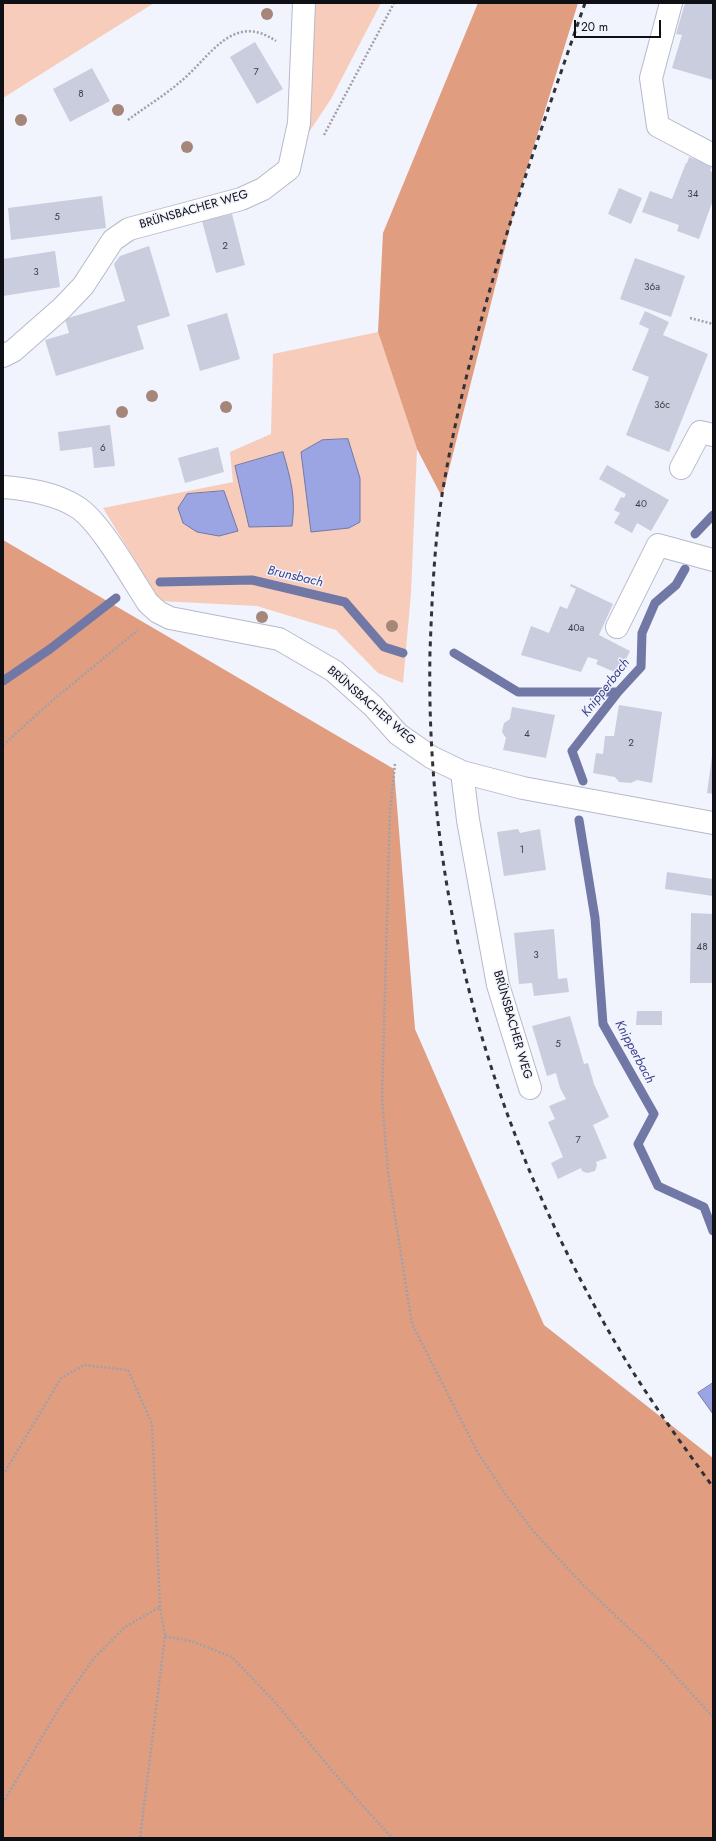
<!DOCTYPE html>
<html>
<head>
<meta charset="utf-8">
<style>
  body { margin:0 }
  #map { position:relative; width:716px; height:1841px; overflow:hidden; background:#f1f3fd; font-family:Jost,sans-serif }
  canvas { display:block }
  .frame { position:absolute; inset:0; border:4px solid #0f1015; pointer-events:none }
  .scale { position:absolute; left:574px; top:20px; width:87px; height:18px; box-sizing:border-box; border:2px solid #0f1015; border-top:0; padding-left:5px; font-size:12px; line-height:14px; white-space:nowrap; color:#0f1015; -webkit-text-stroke:3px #f1f3fd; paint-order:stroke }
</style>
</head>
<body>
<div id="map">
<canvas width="716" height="1841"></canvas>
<div class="frame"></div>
<div class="scale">20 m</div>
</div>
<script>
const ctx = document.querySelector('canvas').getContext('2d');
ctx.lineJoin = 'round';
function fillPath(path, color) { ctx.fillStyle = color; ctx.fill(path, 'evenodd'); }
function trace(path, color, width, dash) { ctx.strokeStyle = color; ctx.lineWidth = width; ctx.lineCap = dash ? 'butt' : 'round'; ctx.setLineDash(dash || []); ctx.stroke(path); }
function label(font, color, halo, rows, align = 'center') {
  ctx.font = font + ' Jost,sans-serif'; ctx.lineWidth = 3; ctx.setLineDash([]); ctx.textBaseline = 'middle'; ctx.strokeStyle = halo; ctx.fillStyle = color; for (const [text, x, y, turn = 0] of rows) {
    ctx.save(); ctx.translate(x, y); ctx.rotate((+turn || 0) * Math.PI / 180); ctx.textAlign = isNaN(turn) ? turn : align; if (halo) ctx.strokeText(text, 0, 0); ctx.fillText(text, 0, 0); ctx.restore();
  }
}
const green = new Path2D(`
  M3,3H154L3,98Z
  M315,3H381L331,99L307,135Z
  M378,332L417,449L411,593L403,683L378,673L336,630L257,606L160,601L103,508L233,482L230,452L271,434L273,354Z`);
const forest = new Path2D(`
  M478,3H578L516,204L442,497L417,449L378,332L383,233Z
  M3,540L394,769L415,1029L544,1325L713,1458V1838H3Z`);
const water = new Path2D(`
  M348,439L360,478V522L349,528L311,532L301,452L322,440Z
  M283,452C291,480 296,498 292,526L249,527L235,466Z
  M224,491L238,531L219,536L197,532L183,523L178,508L187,494Z
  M713,1383V1414L698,1393Z`);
const stream = new Path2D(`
  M695,534L713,515
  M160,582L252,580L345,602L384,647L403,653
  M454,653L518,692H618
  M3,681L50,649L116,598
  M583,781L572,751L618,692L641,667L642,633L655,603L676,585L685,569
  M579,820L595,918L603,1024L654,1114L638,1144L658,1186L704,1207L713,1231`);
const building = new Path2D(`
  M685,3H713L712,43H713V80L672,68L682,35L676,34Z
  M255,42L283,89L257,104L230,57Z
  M92,68L110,101L70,122L53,89Z
  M689,157L712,165L710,171L713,172V200L699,239L677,231L679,225L642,212L650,191L672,199L686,163H687Z
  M619,188L642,198L631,224L608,214Z
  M102,196L106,228L11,240L8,208Z
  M232,214L245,265L216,273L202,221Z
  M149,246L170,316L137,326L144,349L56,376L45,340L69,333L65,319L125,301L114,264L120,256Z
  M55,251L60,287L3,296V259Z
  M635,258L685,276L671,317L620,299Z
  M645,311L669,322L663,335L708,354L669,452L626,435L649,377L632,370L649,329L639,324Z
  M227,313L240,359L200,371L187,325Z
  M110,425L115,466L94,468L92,447L60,451L58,432Z
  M218,447L224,472L185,483L178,458Z
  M607,465L669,500L651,531L637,523L632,533L614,523L620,513L614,510L621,497L624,498L626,494L599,479Z
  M571,584L613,604L599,635L630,651L619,674L596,664L598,660L588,657L581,672L521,655L531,626L549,633L560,606L567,609L576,589L570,586Z
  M619,705L662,712L652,783L637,780L631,783L619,782L615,777L593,773L596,753L603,754L605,736H614Z
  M512,707L555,715L546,758L503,750L506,738L502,732L504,723L510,719Z
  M712,756H713V794L707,793Z
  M518,829L520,833L540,829L546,870L504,876L497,832Z
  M667,872L713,879V896L665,889Z
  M691,913L713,914V983H690Z
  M554,929L558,979L567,978L569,992L534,996L532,983L519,984L514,933Z
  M637,1011H662V1025H636Z
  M570,1016L584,1064L588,1063L594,1084L609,1117L593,1125L607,1158L596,1162L597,1165L595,1171L587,1173L582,1171L581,1168L558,1179L551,1163L563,1157L548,1122L555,1119L549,1106L566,1099L560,1088L556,1073L547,1076L532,1026Z`);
const path = new Path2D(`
  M128,120C145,107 164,96 180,82C210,58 232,11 276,41
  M324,135L394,3
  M690,318L713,324
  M3,745L54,699L138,630
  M395,764L390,810L382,1098L388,1172L412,1324L478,1453L506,1495L534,1532L585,1587L652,1650L713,1717
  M3,1475L61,1378L84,1365L128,1370L152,1424L160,1607L165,1636L140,1838
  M165,1636L194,1642L232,1657L273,1700L346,1787L392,1838
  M3,1803L58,1710L94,1658L125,1627L160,1607`);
const minor = new Path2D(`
  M671,3L651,78L658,126L713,155
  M3,356L13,351L62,308L83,286L113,240L129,229L241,199L263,189L289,169L299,123L304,3
  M681,468L700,432L713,435
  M3,487C28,489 55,493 77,507C100,521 132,579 148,603L158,612L170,618L279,639L334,671L373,706L398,734L431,757L462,772L523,788L713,823
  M617,627L658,545L713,560
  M462,772L468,820L498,985L530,1088`);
const rail = new Path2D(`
  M585,3C529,165 470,325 442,495C434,547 432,599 430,652C425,908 496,1146 628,1364C654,1406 684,1447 713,1487`);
const trees = [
  [267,14],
  [118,110],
  [21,120],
  [187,147],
  [152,396],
  [226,407],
  [122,412],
  [262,617],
  [392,626]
];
const numberNames = [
  ["7",256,73],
  ["8",81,95],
  ["34",693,195],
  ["5",57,218],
  ["2",225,247],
  ["3",36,273],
  ["36a",652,288],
  ["36c",662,406],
  ["6",103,449],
  ["40",641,505],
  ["40a",576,629],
  ["4",527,735],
  ["2",631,744],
  ["1",522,851],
  ["48",702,948],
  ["3",536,956],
  ["5",558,1045],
  ["7",578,1141]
];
const streetNames = [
  ["BRÜNSBACHER WEG",194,210,-16],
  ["BRÜNSBACHER WEG",371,706,41],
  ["BRÜNSBACHER WEG",512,1025,74]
];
const waterNames = [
  ["Brunsbach",295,577,13],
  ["Knipperbach",606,688,-52],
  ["Knipperbach",634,1052,62]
];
fillPath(green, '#f7ccbb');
fillPath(forest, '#e19d80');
fillPath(water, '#9ba5e4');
trace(water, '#7178a6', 1);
trace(stream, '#7178a6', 9);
fillPath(building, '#c9cddd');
trace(minor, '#b6baca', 24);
trace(path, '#9fa0a8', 2.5, [2, 2]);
trace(minor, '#fff', 22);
trace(rail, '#313238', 3, [5, 5]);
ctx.fillStyle = '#a7867a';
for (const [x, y] of trees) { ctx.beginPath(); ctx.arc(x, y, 6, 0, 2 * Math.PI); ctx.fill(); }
label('10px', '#3e3f47', null, numberNames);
label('12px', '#0f1015', '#f1f3fd', streetNames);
label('italic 13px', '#3d428c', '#f1f3fd', waterNames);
</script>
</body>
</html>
